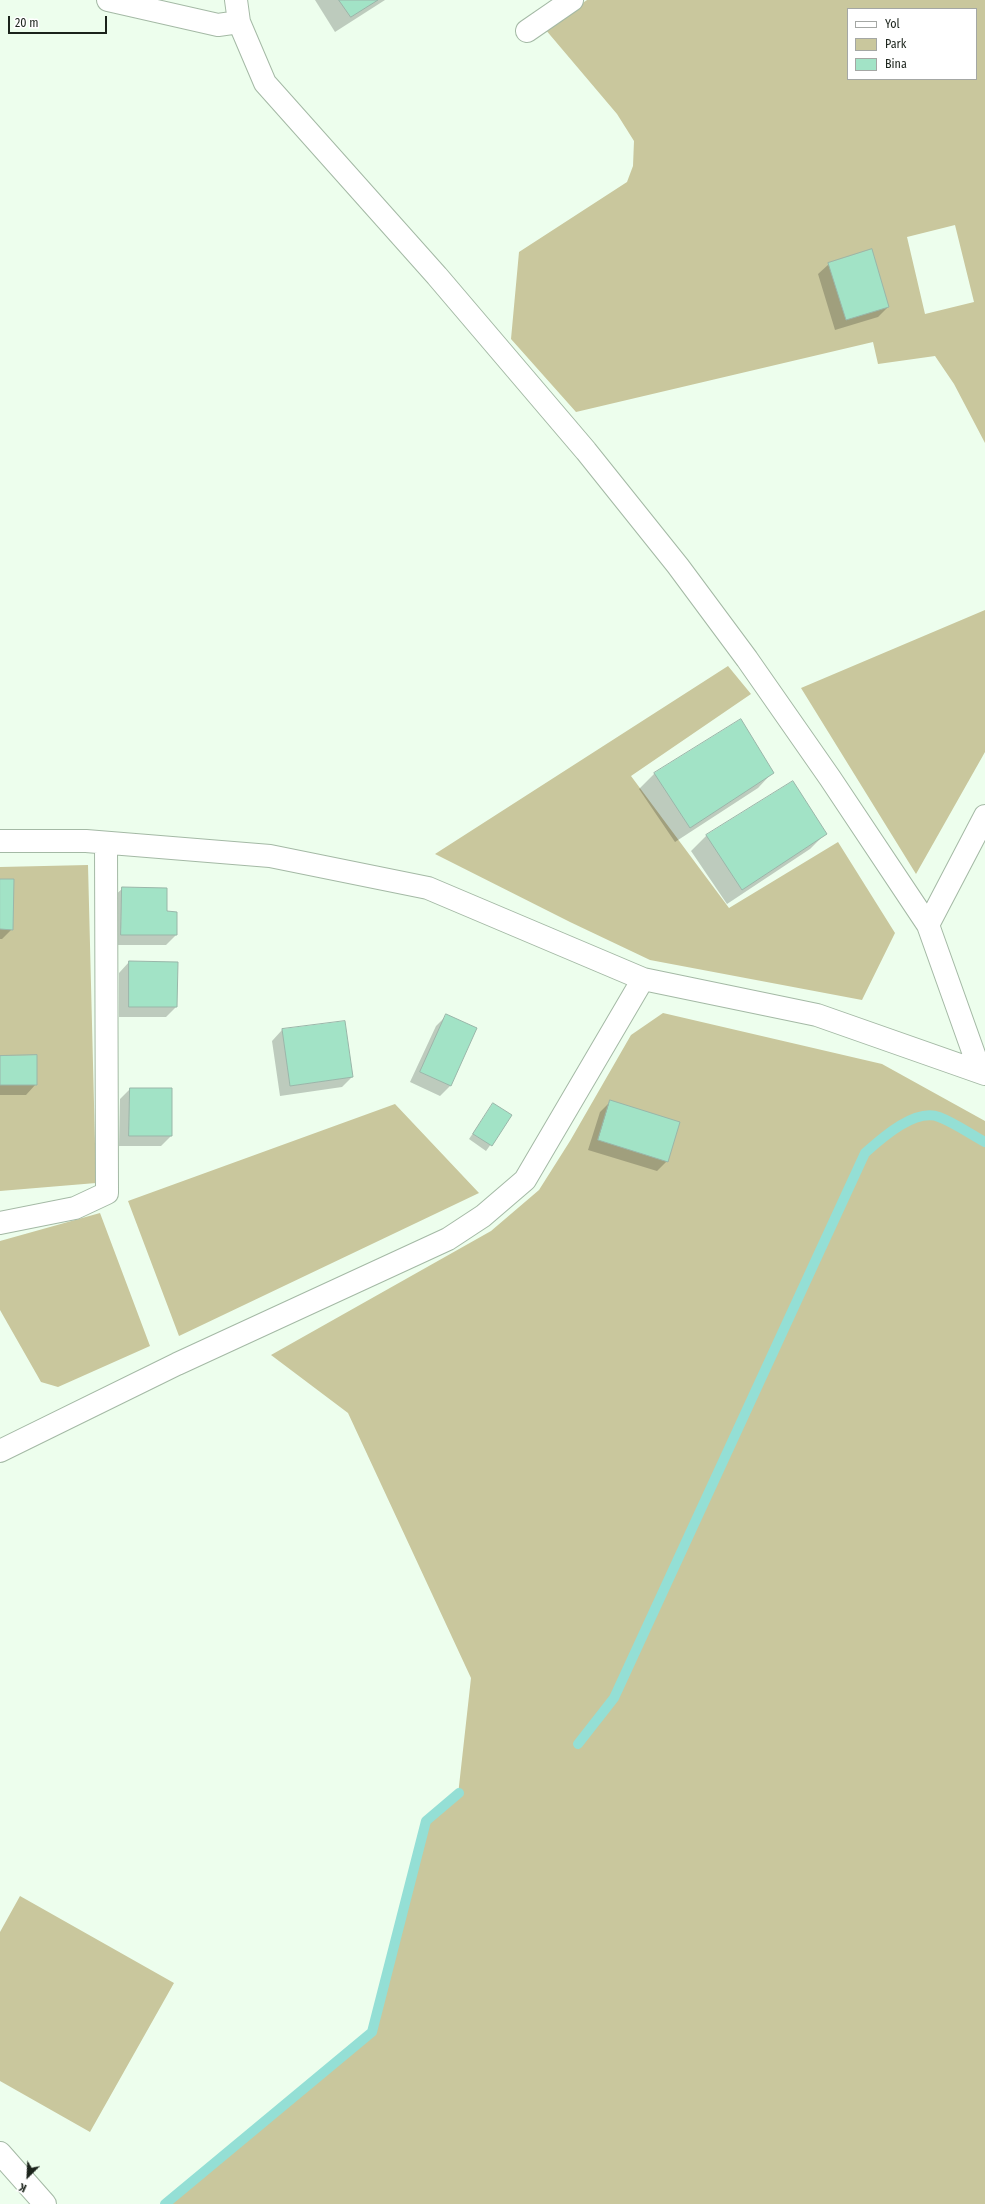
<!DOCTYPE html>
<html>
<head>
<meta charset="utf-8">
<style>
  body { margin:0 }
  #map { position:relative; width:985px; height:2204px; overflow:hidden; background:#edfeed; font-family:"Fira Sans Condensed",sans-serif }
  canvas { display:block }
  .legend { position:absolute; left:847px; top:8px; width:130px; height:72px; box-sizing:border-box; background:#fff; border:1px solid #a4a7a4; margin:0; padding:5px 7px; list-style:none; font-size:12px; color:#1b231b }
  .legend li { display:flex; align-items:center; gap:8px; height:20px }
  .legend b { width:20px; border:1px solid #a4a7a4 }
  .north { position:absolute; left:8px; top:2156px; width:40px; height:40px; -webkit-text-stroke:3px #fff; paint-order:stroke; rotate:204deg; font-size:11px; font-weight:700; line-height:16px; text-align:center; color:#1b231b }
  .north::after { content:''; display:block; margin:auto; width:14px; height:18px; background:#1b231b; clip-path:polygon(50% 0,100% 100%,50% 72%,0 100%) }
  .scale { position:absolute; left:8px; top:16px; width:99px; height:18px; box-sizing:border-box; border:2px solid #1b231b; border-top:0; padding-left:5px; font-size:12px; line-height:14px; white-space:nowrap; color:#1b231b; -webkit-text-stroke:3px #fff; paint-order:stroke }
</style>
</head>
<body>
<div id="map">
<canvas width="985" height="2204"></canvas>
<ul class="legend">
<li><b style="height:5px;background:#fff"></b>Yol</li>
<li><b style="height:11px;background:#c9c79d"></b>Park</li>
<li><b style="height:11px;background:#a2e3c6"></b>Bina</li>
</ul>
<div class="north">K</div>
<div class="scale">20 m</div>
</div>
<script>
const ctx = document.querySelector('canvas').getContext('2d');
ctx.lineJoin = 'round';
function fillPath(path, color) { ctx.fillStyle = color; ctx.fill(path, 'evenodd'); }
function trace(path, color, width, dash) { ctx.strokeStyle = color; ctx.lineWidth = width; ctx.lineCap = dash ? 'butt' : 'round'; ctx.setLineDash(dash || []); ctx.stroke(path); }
const green = new Path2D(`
  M587,0H985V443L954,384L935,356L878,364L873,342L576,412L511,339L519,252L627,182L633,166L634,141L617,114L545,29ZM848,9H976V79H848ZM955,225L974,302L925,314L907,237Z
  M985,610V752L916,874L801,688Z
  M728,666L751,694L631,776L729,908L838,842L895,933L862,1000L650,960L570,922L435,854Z
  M88,865L96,1183L0,1191V867Z
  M663,1013L882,1064L985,1121V2204H163L371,2033L425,1821L458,1795L471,1678L348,1413L271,1355L491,1231L539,1190L570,1141L631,1035Z
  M395,1104L479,1193L179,1336L128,1201Z
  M100,1213L150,1346L58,1387L41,1382L0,1310V1241Z
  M20,1896L174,1983L90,2132L0,2081V1932Z`);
const shadow = new Path2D(`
  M315,0H385L335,32Z
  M829,264L888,307L878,317L835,330L818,274Z
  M740,720L773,772L758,788L675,842L639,789L654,774Z
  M792,782L825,834L810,849L727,904L691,851L706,836Z
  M0,880L12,929L2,939H0Z
  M123,888L166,912L176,913V935L166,945H112V898Z
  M129,962L177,963L176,1007L166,1017H119V973Z
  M446,1016L450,1086L440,1096L410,1082L436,1026Z
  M282,1030L352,1077L342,1087L280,1096L272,1041Z
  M0,1057L36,1084L26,1095H0Z
  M130,1089L171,1136L161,1146H119L120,1099Z
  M611,1101L667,1161L657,1171L588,1150L600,1112Z
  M493,1104L511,1116L486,1151L469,1139Z`);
const stream = new Path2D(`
  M578,1744L614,1698L865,1153C882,1138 915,1108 939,1117C955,1123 970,1134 985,1142
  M165,2204L372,2032L426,1821L459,1793`);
const building = new Path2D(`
  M339,0H378L351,17Z
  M872,249L889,307L846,320L828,263Z
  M741,719L774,773L690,828L654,773Z
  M793,781L827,834L742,890L706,835Z
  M0,879H14L13,930L0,929Z
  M122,887L167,888V911L177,912V935H121Z
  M129,961L178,962L177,1007H129Z
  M446,1014L477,1028L451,1086L420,1072Z
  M345,1021L353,1077L290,1086L282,1029Z
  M37,1055V1085H0V1056Z
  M130,1088H172V1136H129Z
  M610,1100L680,1122L668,1162L598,1140Z
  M493,1103L512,1115L492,1146L473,1134Z`);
const minor = new Path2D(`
  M108,0L218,25L239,22
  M236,0L239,22L265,83L437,276L586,451L678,566L747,659L830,778L928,925L980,1071
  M527,31L572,0
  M0,841H86L270,856L428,888L643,979L817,1015L985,1074
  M928,925L985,816
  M0,1223L75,1208L107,1193L106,843
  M0,1451L177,1364L448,1239L483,1216L525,1180L643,979
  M0,2153L45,2204`);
fillPath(green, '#c9c79d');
fillPath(shadow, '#0003');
trace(stream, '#94dfd5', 10);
fillPath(building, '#a2e3c6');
trace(building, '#9ab6a9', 1);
trace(minor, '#a4b9a5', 24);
trace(minor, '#fff', 22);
</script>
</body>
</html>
